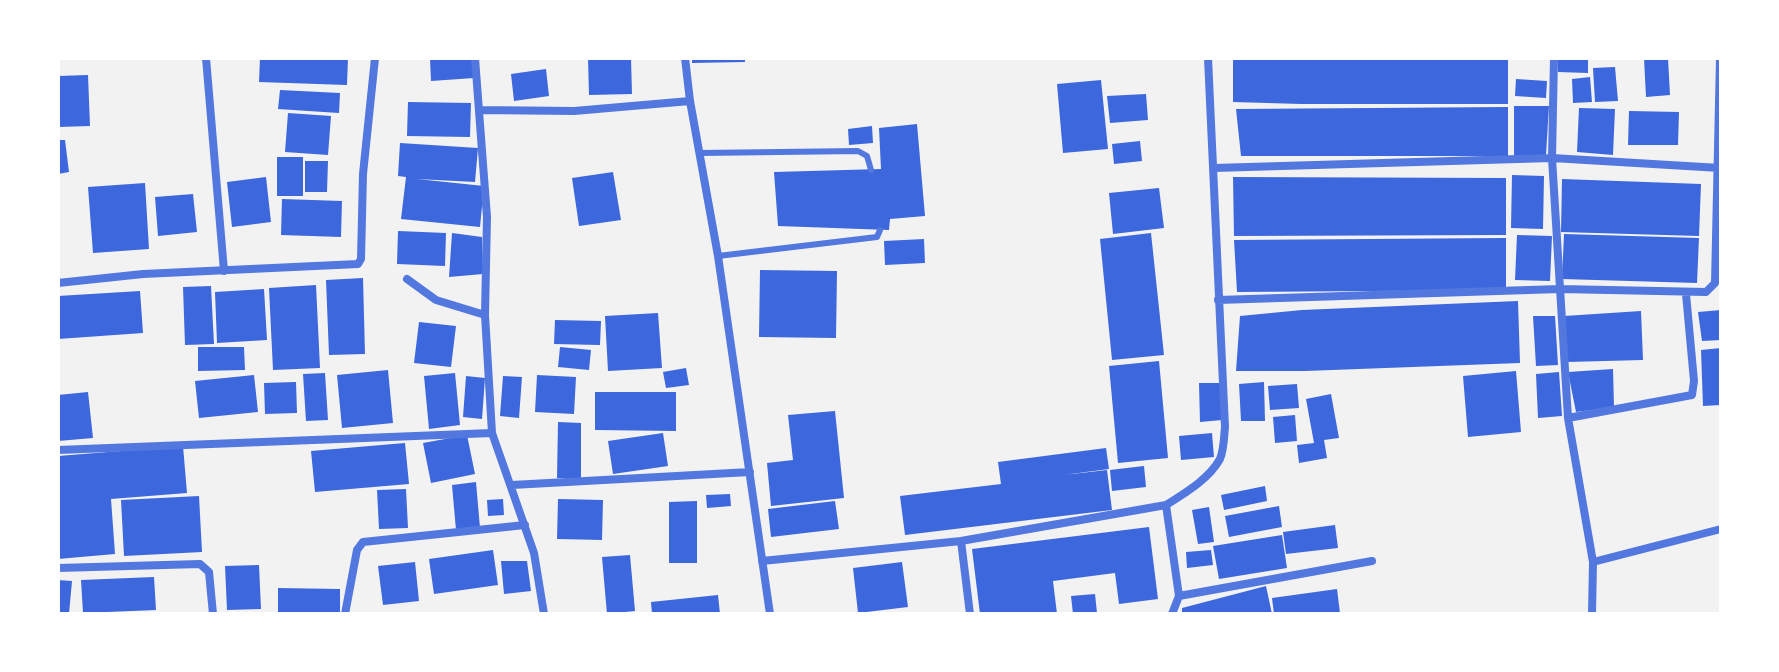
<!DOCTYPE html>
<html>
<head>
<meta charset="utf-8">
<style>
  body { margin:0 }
  #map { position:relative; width:1779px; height:672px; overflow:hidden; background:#f2f2f2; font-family:Inter,sans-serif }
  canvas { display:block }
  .frame { position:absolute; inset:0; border:60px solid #fff; pointer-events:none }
</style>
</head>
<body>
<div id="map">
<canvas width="1779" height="672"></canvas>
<div class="frame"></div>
</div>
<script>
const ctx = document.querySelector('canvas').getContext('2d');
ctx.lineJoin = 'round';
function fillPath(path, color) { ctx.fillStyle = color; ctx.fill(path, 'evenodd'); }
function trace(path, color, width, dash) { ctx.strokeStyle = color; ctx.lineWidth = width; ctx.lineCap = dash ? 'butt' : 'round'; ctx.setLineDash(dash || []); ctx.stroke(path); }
const building = new Path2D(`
  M260,58H348L347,85L259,82Z
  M430,58H473L474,78L431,81Z
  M588,58H631L632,94L589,95Z
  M692,58H745V62L692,63Z
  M1233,58H1508V104H1301L1233,102Z
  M1558,58H1588V73L1558,72Z
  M1644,58H1668L1670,95L1646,97Z
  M1615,67L1618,101L1595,102L1593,68Z
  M546,69L549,96L514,101L511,74Z
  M88,75L90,126L58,127V76Z
  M1590,77L1592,102L1573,103L1572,79Z
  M1516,79L1547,81L1546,98L1515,96Z
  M1101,80L1108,149L1063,153L1057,84Z
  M280,90L340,93L339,113L278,109Z
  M1146,94L1148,120L1110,123L1107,96Z
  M408,102L471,103L470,137L407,136Z
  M1514,106H1549L1546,155L1514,157Z
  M1508,107V156H1241L1236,109Z
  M1579,108L1615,109L1613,155L1577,152Z
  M1629,111L1679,112L1678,145H1628Z
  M288,113L331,116L328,155L285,152Z
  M917,124L925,216L890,219L889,230L778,226L774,172L881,169L879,128Z
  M872,126L873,143L849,145L848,129Z
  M58,140H65L69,172L58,174Z
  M1140,141L1142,161L1114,164L1112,144Z
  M400,143L478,148L475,182L417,179L484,186L480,227L401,219L406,177L398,176Z
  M277,157H303V196H277Z
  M305,161H328L327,192H305Z
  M613,172L621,220L579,226L572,178Z
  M1512,175L1544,176L1543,229L1511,228Z
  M266,177L271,222L232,227L227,182Z
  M1233,177L1506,178V235L1234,236Z
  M1562,179L1701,184L1699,236L1561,232Z
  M145,183L149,249L93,253L88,187Z
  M1159,188L1164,228L1113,234L1109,193Z
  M193,194L197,232L158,236L155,197Z
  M282,199L342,201L341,237L281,235Z
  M398,231L446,233L445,266L397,264Z
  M452,233L482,237L483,274L449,277Z
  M1151,233L1164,355L1112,360L1100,239Z
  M1564,234L1699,238L1697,283L1562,279Z
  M1517,235L1552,236L1550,281L1515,280Z
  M1506,238V290L1237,292L1234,240Z
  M924,239L925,263L885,265L884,241Z
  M760,270L837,271L836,338L759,337Z
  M363,278L365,354L329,355L326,280Z
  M316,285L320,368L273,370L269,288Z
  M211,286L214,344L185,345L183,287Z
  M264,289L267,340L217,343L215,292Z
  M140,291L143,333L58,339V296Z
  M1518,301L1520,363L1305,371H1236L1240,316L1302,310Z
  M1721,310V340L1702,341L1698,312Z
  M1641,311L1643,360L1567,362L1564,316Z
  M658,313L662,368L608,371L605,316Z
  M1533,316H1555L1558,365L1536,366Z
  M555,320L601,321L600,345L554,344Z
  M419,322L456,326L451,367L414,363Z
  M198,347H244L245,370L198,371Z
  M560,347L591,350L589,370L558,367Z
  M1721,348V405L1703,406L1701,350Z
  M1159,361L1168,458L1118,463L1109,366Z
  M686,368L689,385L666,388L663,372Z
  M1613,369L1614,407L1576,412L1568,372Z
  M388,370L393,423L342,428L337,375Z
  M1516,371L1521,432L1468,437L1463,376Z
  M1559,372L1562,416L1538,418L1536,374Z
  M325,373L328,420L306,421L303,374Z
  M455,373L460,425L429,429L424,376Z
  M254,375L258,412L199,418L195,381Z
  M537,375L576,377L574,414L535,412Z
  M466,376L485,378L482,419L463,417Z
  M503,376L522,377L519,418L500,416Z
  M296,382L297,413L265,414L264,383Z
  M1264,382L1265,421H1241L1239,384Z
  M1199,383H1220L1222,420L1200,422Z
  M1297,384L1299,408L1270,410L1268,386Z
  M88,392L93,438L58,441V395Z
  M595,392H676V431L595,430Z
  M1331,394L1339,438L1324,440L1327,458L1299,463L1297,445L1314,443L1306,399Z
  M835,411L844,498L771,506L767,463L793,460L788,415Z
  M1295,415L1297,441L1275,443L1273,417Z
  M558,422L581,423V479L557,478Z
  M663,433L668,466L613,474L608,441Z
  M1212,433L1214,457L1181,460L1179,436Z
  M467,435L475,474L431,483L423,443Z
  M405,443L409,484L315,492L311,451Z
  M183,446L187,493L111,499L115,554L58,559V456Z
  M1106,448L1109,469L1063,475L1107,470L1112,510L905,535L900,496L1001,484L998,462Z
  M1144,466L1146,487L1112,491L1110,470Z
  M476,482L480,528L456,530L452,485Z
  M1265,486L1267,501L1224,510L1221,495Z
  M406,489L408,528L379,529L377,490Z
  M730,494L731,506L707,508L706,495Z
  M199,496L202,552L124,556L121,500Z
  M503,499L504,515L488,516L487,500Z
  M558,499L603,500L602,540L557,539Z
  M697,501V563H669V502Z
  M835,501L839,529L771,537L768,509Z
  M1279,506L1282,527L1229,537L1225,516Z
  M1209,507L1214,542L1198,544L1192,510Z
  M1335,525L1338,548L1286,554L1283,532Z
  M1149,527L1158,599L1119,604L1115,573L1053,581L1057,614H980L972,549Z
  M1282,535L1287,568L1219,579L1213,546Z
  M493,550L498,585L434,594L429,559Z
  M1211,550L1213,565L1187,568L1186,552Z
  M630,555L635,611L607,614L602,557Z
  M501,561H527L531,591L504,594Z
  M415,562L419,601L383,605L378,566Z
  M902,562L908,607L858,613L853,568Z
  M259,565L261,609L227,610L225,566Z
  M154,577L156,610L83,613L81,580Z
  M58,580L72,581L69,614H58Z
  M1266,586L1272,614H1182V608Z
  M278,588L340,589V614H278Z
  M1337,589L1340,613L1274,614L1272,598Z
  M1095,594L1097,613L1073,614L1071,596Z
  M718,595L720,614H652L651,602Z`);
const service = new Path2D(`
  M700,153L858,151L867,156L871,170
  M718,256L877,237L880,230`);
const minor = new Path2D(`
  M206,58L224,271
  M475,58L487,217L485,315L492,433L534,553L544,614
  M685,58L690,101L718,256L770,614
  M1554,58L1552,158L1568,418L1692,395L1694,381L1686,294
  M479,110L574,111L690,101
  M1214,168L1552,158L1720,168
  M407,279L436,300L485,315
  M58,283L143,274L358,264L361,259L363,174L375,58
  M1218,300L1560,289L1706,292L1715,283L1720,58
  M1568,418L1593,562L1592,614
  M58,450L492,433
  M512,485L750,472
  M1166,505L1179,596L1172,614
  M961,541L970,614
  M762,561L961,541L1166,505C1185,493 1209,479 1220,459C1224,450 1224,436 1225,427L1208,58
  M1593,562L1721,529
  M58,568L200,564L209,572L213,614
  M1179,596L1372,561
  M345,614L357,550L363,542L525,525`);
fillPath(building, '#3d67dc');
trace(service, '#5277de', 6);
trace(minor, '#5277de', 8);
</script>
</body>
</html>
